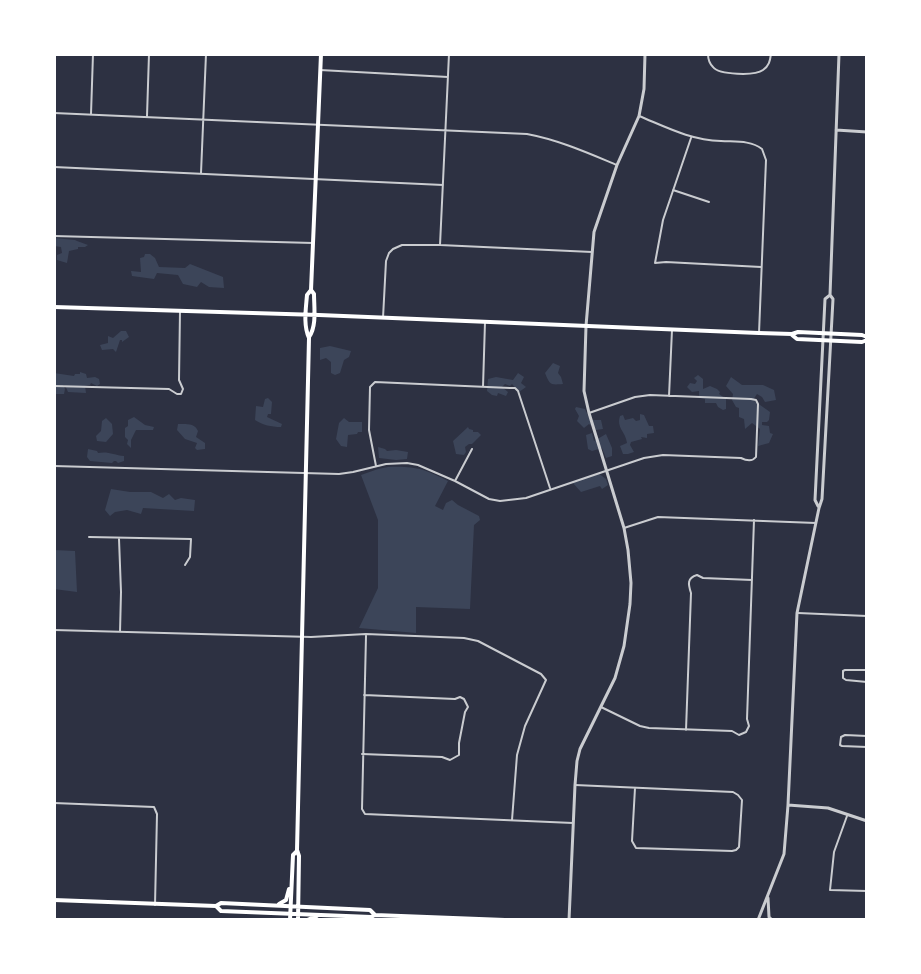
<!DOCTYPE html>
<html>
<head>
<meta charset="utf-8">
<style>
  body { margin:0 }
  #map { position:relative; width:921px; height:974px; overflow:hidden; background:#2d3142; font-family:"Exo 2",sans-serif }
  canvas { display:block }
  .frame { position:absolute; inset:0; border:56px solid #fff; pointer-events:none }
</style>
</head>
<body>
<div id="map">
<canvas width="921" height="974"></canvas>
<div class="frame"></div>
</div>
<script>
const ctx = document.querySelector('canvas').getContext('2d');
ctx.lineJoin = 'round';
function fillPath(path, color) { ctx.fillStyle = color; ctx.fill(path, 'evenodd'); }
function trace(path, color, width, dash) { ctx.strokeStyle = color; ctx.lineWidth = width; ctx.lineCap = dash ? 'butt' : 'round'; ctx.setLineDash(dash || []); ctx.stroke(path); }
const green = new Path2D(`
  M54,238L75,240L77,241L88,245L85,247H78V249L69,251L67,263L57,260V255L62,253L61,247L54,246Z
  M145,254H150L155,258L159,267L185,268L190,264L223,277L224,288L209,287L201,282L197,287L183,284L178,275L157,273L154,279L132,276L131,271L141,272L140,258L144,257Z
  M121,331H126L129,337L122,342V340H120L116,352L113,349L102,350L100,345L108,343V336L113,338Z
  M330,346L351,351L349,357L344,360L340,373L335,375L331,373V362L326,358L320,360V348Z
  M553,363L560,366L558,373L561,377L563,384C550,385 550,385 545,373Z
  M80,372L86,374L87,378L95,377L99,379L100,384L97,386L91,383L90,385L85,386L86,393L68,392L65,385H63L65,389L64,394H54V373L74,376L75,374H80Z
  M518,373L524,377L521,383L526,387L519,392L512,384L510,386L505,384L502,387L508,392L506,396L498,393L497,396L492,395L487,391L488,379L496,377L513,380Z
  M698,375L703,379V389L710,386L717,389L720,392L719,394L726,399V409L723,410L718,407L716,403H705V399L699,398V391L692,392L687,387L690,383L695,384L697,381L694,378Z
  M731,377L742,385H763L774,390L776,400L765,402L762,397L757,394L753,400L770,412L769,420L767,422H762V425L769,426L770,433L773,434L769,443L758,446L760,429L752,423L745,429L744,419L739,417V408L736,407L732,400L733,394L726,386Z
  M268,398L272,402L271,414H268L267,417L282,424L281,427C271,427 263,425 255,420L256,406L263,407L265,399Z
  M576,407L585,409L590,420H601L603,429L596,430L589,424L584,428L577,421L579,416L575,409Z
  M640,414L644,415L649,426H653L654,433L647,434V438L641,437L642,439L631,442L630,445L634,452L628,454H623L620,446L627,443C626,432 616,428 620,416L623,415L625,420L633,418L636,421L640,420Z
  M134,417L145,425L154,427L153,430H136L131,440V448L127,444L128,440L125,437V428L128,426V420Z
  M106,418L112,424L113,434L106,442L97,441L96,436L101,431L102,421Z
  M344,418L349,422H362V432H358L357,434L348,435L347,447L341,446L336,439L339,423Z
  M178,424C186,424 195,423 198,431L196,437L205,443V449L197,450L195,448L197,443L185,439L177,430Z
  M468,427L469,429L473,430V432H478L481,435L472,444H469L465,447L466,452L464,455L456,454L453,441Z
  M592,433L594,441L606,434L612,448V456L606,458L602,448L592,451L588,449L586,435Z
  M378,447L385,449L387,451L396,450L408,452L407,459L396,460L379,458Z
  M88,449L97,451L98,453C108,451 114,455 124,456V461L118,463L116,461H114L112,463L90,461L87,457Z
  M388,467C416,466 424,469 448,481L435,506L443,510L446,503L452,500L458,505L479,516L480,520L474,525L470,609L416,607V633L359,628L378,588V520L361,475L378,469Z
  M598,473L606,479L608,485L602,489L600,486L581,492L572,482Z
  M111,489L130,492H151L163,498L169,494L175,500L181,498L195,500L194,511L143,508L141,514L127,510L115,512L110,516L105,510Z
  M54,550L75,551L77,592L54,589Z`);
const minor = new Path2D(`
  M708,54C708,59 709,63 713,67C719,75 755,76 763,70C769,66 770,61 771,54
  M320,70L448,77
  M54,113L527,134C559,140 588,153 617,165
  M91,114L93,54
  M147,116L149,54
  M639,116C666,127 690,140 721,141C735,142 750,140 762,149L766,160L759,333
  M691,138L663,220L655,263L666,262L761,267
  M54,167L443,185
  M201,173L206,54
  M673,190L709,202
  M54,236L313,243
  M440,245L449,54
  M383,318L386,261L389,253L393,249L402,245H440L592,252
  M54,386L169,389L177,394H181L183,389L179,380L180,311
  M483,387L485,322
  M669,396L672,330
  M54,466L339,474L353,472L386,464L407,463L418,465L455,481L489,499L500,501L526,498L644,458L663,455L741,458C747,461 752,462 756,457L758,404L756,400L751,399L650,395L635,397L589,413
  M376,466L369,430L370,387L375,382L510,388H515L518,391L550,488
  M455,481L472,449
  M624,528L658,517L816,523
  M89,537L191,539L190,557L185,565
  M119,539L121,592L120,632
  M798,613L867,616
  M54,630L311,637L366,634L464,638L478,641L541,674L546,680L525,726L517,755L512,820
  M366,636L362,809L365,814L573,823
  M867,670H845L843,671V678L846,680L867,682
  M601,707L640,726L649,728L732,731L739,735L746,732L749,726L747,719L754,520
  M686,730L691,593C688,584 687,578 697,575L703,578L752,580
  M867,736L845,735L841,737L840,745L842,746L867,747
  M362,754L442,757L450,760L459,755V743L465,712L468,707L464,699L460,697L455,699L364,695
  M575,785L733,792L738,795L742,800L739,847L736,850L732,851L636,848L632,841L635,788
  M54,803L154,807L157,814L155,905
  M847,816L834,852L830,890L867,891`);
const tertiary = new Path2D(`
  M836,130L867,132
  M818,506L815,500L825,299L830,295
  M788,805L828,808L867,821
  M768,898L769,917L772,920
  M569,920L575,785L577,761L580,749L615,678L624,646L630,604L631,583L628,550L624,528L589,413L584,391L586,326L594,232L617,165L639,116L644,89L645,54
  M758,920L784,854L788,805L797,613L819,508L822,499L833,299L830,295L839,54`);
const secondary = new Path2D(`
  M54,307L319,315L759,333L792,334L798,332L862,335L867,337
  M792,335L797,339L862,342L867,340
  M309,337C317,326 314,307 314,294L311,290L321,54
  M54,900L216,906L221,903L370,910L375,915
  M279,904L286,900L289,889
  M216,906L221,911L371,917L375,915L505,920
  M290,920L293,855L297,851
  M298,920L299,856L297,850L309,338C303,325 306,308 307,295L311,290
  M307,920L317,916`);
fillPath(green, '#3c4559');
trace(minor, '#caccd0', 2);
trace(tertiary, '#caccd0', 3);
trace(secondary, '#fff', 4);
</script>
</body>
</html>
